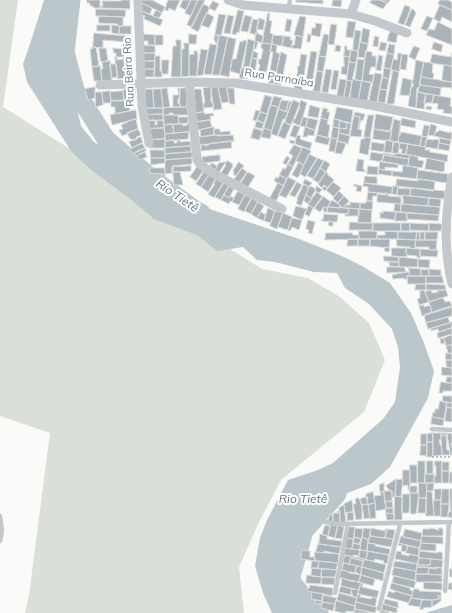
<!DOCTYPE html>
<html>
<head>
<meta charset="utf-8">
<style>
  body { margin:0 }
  canvas { display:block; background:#fafaf8 }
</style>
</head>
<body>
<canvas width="452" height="613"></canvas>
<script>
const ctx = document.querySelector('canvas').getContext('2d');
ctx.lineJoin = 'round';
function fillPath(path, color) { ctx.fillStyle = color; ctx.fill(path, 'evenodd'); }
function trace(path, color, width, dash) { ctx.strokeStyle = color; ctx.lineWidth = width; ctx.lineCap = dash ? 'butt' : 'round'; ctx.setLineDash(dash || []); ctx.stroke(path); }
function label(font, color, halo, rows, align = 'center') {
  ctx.font = font + ' Mulish,sans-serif'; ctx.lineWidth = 4; ctx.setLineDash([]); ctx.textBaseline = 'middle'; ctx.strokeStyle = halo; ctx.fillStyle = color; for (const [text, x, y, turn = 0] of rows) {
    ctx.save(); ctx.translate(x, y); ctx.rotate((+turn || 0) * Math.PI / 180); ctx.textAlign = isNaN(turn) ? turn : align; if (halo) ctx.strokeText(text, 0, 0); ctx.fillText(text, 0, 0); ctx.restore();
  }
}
const green = new Path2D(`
  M0,0H18L3,107L262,269L308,278L340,297L369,323L385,360L364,412L281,480L259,522L239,567L244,613H25L29,595L50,433L0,416Z`);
const water = new Path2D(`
  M44,0H71L62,62L74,97L81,126L94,142L129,163L180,199L299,239L342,256L362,266L390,283L411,313L424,343L434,371L428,398L390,467L371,484L342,495L318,515L305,529L290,555L288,575L294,592L310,605L325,613H272L263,593L255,566L260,538L267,520L288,480L318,470L333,463L383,419L395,402L400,367L398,347L392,329L369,304L345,288L337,273L314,272L275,262L257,260L243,247L217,251L197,235L154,219L129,198L91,170L71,151L27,82L23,64L30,44Z
  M452,605V613H425Z`);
const river = new Path2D(`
  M71,0L65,52L75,90L106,139L151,178L195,210L201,213
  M319,613L314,611L290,580L304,531L337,494`);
const building = new Path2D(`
  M87,0H100V8H93V6H90V3H87Z
  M121,0H130V9L101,8V6H103L102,1H121Z
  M142,0H152L165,7L162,13L142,3Z
  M168,0H180L175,11L169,8L168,11L165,10Z
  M183,0H191L186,10L180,7Z
  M191,0H198L191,16L185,13Z
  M198,0H205L192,27L187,25Z
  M296,0H323V4L296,2Z
  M333,0H342L341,7L332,6Z
  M372,0H380L387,3L383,9L370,3Z
  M380,0H390L388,3Z
  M440,0H448L452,2V10L438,4Z
  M213,1L219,4L215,11L209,8Z
  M142,3L152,8L150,15L142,11Z
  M203,4L210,7L198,32L191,28Z
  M405,5L410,7V10L404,25L398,23Z
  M440,5L452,10V22L442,17L440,22L434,19Z
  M96,9L126,10L125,17L96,16Z
  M413,9L416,13L410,27L405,25L411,10Z
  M156,10L162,13L159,18L153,16Z
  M238,10L244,11L239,33L237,32L236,35L232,34Z
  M142,11L163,20L160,26L144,19L145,16L141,15Z
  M207,13L214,17L209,28L201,25Z
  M268,13H270L269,20L272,21L270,33L273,34L272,44L262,43Z
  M219,14L226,15L221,36L215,35Z
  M228,15L234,16L230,34L224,33Z
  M245,15L252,17L248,32L241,31Z
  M99,16L123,17V26H118V24L99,23Z
  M300,16L306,17L303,37L294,35Z
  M427,16L433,18L427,31L421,29Z
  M259,18L265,20L263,30L257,29Z
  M253,19L259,20L256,35L250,33Z
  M287,19L292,20L290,32L285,31Z
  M348,21L356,22L353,38L346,37Z
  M438,22L452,29V45L426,35L429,29L434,30Z
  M316,23L322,24L320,37L311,35L312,28H315Z
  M331,24L337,25L334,45L328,44Z
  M97,25H110V31H97Z
  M112,25L120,26L119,34L112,33Z
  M120,26H131V34H119Z
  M363,28L370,30L368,44L361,42Z
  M355,30L361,31L358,51L353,50Z
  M389,30L398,32L396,43L387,41L389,33H390Z
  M256,32H258V34L264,36L262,43L255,41Z
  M94,33L126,36V42L103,40V48L93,47Z
  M143,34L155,35V45H148V41H143Z
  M189,34L197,35L196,44H189Z
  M308,34L311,35L310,42H307Z
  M324,34L329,35L326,57L319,56Z
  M155,35H163V45H155Z
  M215,35H219L218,43L215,42V41L214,40Z
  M219,35L228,37L220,75H212Z
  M273,35L284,36L282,46L272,44Z
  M296,35L303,37L301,49L291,48L292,45H294Z
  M284,36L291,37L290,40H293L291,48L282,46Z
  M375,36L379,37L378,47L373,46Z
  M228,37L236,39L229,77L220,75Z
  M248,39L255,41L247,79L239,78L242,67L243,68Z
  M176,40H181V77H171L173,46H176Z
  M243,40L247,41L240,74L233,72L230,71L232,59H236L240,41L243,42Z
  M255,41L258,42L256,49H254Z
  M360,42L368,44L365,58L358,57Z
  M381,42L387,43L385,51L379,50Z
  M434,42L443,45L441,52L432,49Z
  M184,43H189V76L181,77L182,49H184Z
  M262,43L272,44L266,75L258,74L260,64H258L259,59H261L263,49L261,48Z
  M210,44L218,45L212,75L204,74Z
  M272,44L277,45L276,52L280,54L274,84L268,83L273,52H270Z
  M389,44L395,45L394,55L387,53Z
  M143,45L155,46V53H143Z
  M336,45L341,46L340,52L335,51Z
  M345,46H347V50H351L350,57L344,56Z
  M414,46L420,48L415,60L409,57Z
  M92,47H96L99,66L92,67L90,49H92Z
  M99,48H106L108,61L101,62Z
  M113,48L131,50V55H124V57H116V53H114Z
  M201,49L208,50L203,75L197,76Z
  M351,50L358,51L356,63L349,62Z
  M194,51H197L198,55L197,76H189V55L194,54Z
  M253,51L258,53L257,59L252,58Z
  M311,51L317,52L312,85L306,83Z
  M366,51L372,52V56H376V67H371L369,74L374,75L372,83L362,81Z
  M281,52L287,55L281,85L274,84Z
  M143,53H155V61H143Z
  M387,53L394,55L391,69L384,68Z
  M398,53L402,54L399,72L391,70L393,59L397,60Z
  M452,53V66L430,63L432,54L451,57Z
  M301,54L307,55L302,90L294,88L295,80H296L298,69H297L298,66H299Z
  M402,54L408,55L406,70L400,69Z
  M379,55L383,56L381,71L376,70Z
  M155,56H160V71H162V77H154Z
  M319,56L326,57L323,72L317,71Z
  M344,56L350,57L347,75L341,74L342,66L344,67Z
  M115,57H117V60L124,59L126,78L118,79Z
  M124,57H131L133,77L126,78Z
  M252,58L257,59L255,73L249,72Z
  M358,59L365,60L362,81L355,80Z
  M162,60H169L168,74H162Z
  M416,60L424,62L419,88H417L416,100H417L416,108L408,106L411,87H413V83H412V80H413Z
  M110,61L112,80L102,81L101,69H103L102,62Z
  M143,61H155V69H143Z
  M349,62L356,63L352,81L347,80Z
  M424,62L433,63L432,73H434L433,79L421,77Z
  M110,64H116L118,77L112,78Z
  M444,65L452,66V82L442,81Z
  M100,66L102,81H94L92,67Z
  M384,68L391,69L389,79L383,77Z
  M143,69H155L154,77H144Z
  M326,69L332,70L328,93L322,92Z
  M334,70L339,71L336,90L331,89Z
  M393,70L399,72L394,104H387Z
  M317,71L323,72L320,92L313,91Z
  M375,73L382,74L377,102L369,101Z
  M383,77L389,79L387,90L380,89Z
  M421,77L452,82V90V88L442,87L441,88L420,85Z
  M403,78L412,80L410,96L400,95Z
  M340,79L347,80L344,97L337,96Z
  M353,79L362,81L358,101L349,99Z
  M347,80L352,81L350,98L344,97Z
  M362,81L371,82L367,102L358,101Z
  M420,85L441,88L440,96L418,92Z
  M95,87V98L88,100L85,89Z
  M211,87V102H213L214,107L204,108L203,103H205L203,88Z
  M211,87H218L222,109L214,110Z
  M218,87H227L229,102L222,103Z
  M167,88L170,107L163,108L161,89Z
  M178,88H180V98H178V104H180V107H173V95H178Z
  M180,88H186L187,107H180Z
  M227,88H234L235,104H230Z
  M135,89L136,100L124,101L123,90Z
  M144,89H153L154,108H145Z
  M153,89H161L163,108H154Z
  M194,89H201L204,112L196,113Z
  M380,89L387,90L385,103L378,102Z
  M110,91L111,103H103L102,92Z
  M123,91L124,101H111L110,92Z
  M95,92H102L103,105L96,107Z
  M418,92L426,94L424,109L416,108Z
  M426,94L434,95L432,103H424Z
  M265,95L272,97L267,114L260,112Z
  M434,95L451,98L450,106L452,107V114L443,113L444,110L437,109L438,104L432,103Z
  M274,96L282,98L278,110H277L278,107L271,105Z
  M129,100L130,111L115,114V107H111V101Z
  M281,100L289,101L286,112L279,109Z
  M293,100L300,103L291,125H289L285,122Z
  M301,100L307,103L300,126L292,122L294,119H295L300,107L299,106Z
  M289,101L292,102L288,112H286Z
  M271,105L278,107L272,131L264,128Z
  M310,105L320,108L318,118L308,116Z
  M427,106L432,107L431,110L426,109Z
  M187,107L188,115H174L173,113H169V115H163V108Z
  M337,107L353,110L351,123L334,119Z
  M146,108H163V114L146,115Z
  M323,108L328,109L327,112H330L328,120L321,118Z
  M279,109L288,112L285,119H283L277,136L271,134Z
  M136,110L137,119L112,125L110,115Z
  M256,110L261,111L256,121L253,120Z
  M204,112L205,114L213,113L214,116H210L211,120L197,122L196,113Z
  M260,112L267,114L264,123L257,121Z
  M355,112L365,114L363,121L361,120L359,129H358L360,117L354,116Z
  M163,114L164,120L146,121V115Z
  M376,114L393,117L390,131L389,132L374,129Z
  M163,115H178L179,124L164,125Z
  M368,115H374L370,138L364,137Z
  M354,116L360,117L358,129L362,130L361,137L350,136Z
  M179,117H188V123L179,124Z
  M303,117L308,118L306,127L300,126Z
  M308,118L318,120L315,130L306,127Z
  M321,118L328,120L327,124L330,125L328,138L317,135Z
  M402,118L416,121L415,128L400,125Z
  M136,119L138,129L122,136L119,130L123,129L121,125L128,122V121Z
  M334,119L340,120L339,128L333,127Z
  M394,119L401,121L398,142L390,141Z
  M155,120V125H157V120H164V128L147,129L146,121Z
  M210,120L212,127L198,130L197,122Z
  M257,120L264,123L262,129L255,127Z
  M340,121L347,123L346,129L339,128Z
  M284,122L291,125L285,139L278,136Z
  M187,123H189L190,132L174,133L173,124H183V126L187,125Z
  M347,123H351L349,135L339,133V128L346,129Z
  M172,124L174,133L165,134L164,125Z
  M431,124L437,126L434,136L428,135Z
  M294,125L300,127L296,138L290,136Z
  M424,125L430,126L427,137L422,136Z
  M212,127H214V135L201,137L200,130Z
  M305,127L315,130L314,136L308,135L307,137H303Z
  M333,127L339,128L338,139L331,138Z
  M164,128L165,139L150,140L147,129Z
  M254,128L263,131L259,140L251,138Z
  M264,128L272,131L270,139L261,137Z
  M138,129L141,135L136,137L137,139L133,141L132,139H130L127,133Z
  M214,129H220V132L230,131V135H214Z
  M374,129L392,131L390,141L373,139Z
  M439,130L450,133V131L452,133L451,140L434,136L436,131L438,132Z
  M189,132L188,139L165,141V134Z
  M401,132L422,136L420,146L398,142L399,135H400Z
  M339,133L350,136L348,144L337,141Z
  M217,135L218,136L233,135L234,141L200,145L199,137Z
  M297,135L301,136L300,139L312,143L310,149L295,144Z
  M317,135L330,138L328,145L315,142Z
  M422,136L427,137L425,147L420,146Z
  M141,137L143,143L132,148L129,142Z
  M364,137L371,138L368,155L359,153L361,139H364Z
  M331,138L338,139L335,152L329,151Z
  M440,138L451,140L450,145L439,143Z
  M165,139V148H150V140Z
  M427,139L434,140V139L439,140L438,149L425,147Z
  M174,140V143H177V140H180V142L190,141L191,146L165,148V141Z
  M290,140L295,141V144L290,143Z
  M386,140L393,141L392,153L384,152Z
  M231,141L232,148L201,151V145L205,144V146L209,145V144Z
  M337,141L346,143L342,154L335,153Z
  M372,142L385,144L384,152L371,150Z
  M394,142L400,143L398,154L392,153Z
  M142,143L145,148L133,154L130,149Z
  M400,143L408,144L406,154H401L402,149H399Z
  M439,143L450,145L449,151L438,149Z
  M408,144L426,147L425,150H430V152L448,155L447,162L406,154Z
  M294,145L302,148L293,167L288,164L293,156L289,153Z
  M191,146V152L165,154V148Z
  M303,147L311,151L304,165L296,161Z
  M145,148L146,151L136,156L134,153Z
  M150,150H165V158H151Z
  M145,152L147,157L139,160L137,156Z
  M192,152V158L165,160V154Z
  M371,152L384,154L382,162L370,160Z
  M384,153L395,155V153L410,155L409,159L384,155Z
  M309,154L317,158L305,177L300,174Z
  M220,155V161L203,163L202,157Z
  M384,155L409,159L408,166L382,162Z
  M410,155L418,157V160L424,161L422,168L408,166Z
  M287,156L290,158L286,165L283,163Z
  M151,158H165V163L151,165Z
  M192,158V164L172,166V173L165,174V160Z
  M318,158L324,161L314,179L307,176Z
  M427,158L445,162L444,172L425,169Z
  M358,159L364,160L363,169L365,170V172L356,171Z
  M324,160L330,164L326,172L320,168Z
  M228,161L233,164L232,166H233L227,176L221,173L226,165L225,164L226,162Z
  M380,161L398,164V168L385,167V170L379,169Z
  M226,162L219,172L215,170L219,163Z
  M239,162L244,166L236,176L233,174L234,172L233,171Z
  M299,162L304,165L298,178L292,175Z
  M212,163L217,166L215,170L210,166Z
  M288,164L293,167L287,179L279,175L283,168L285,169Z
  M403,165L418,168L417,179L392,176V171L402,172Z
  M191,166V171L173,172V167Z
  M368,166L379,167L378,175L367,174Z
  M197,167L203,171L196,181L190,177Z
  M150,168H165V179L163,178V174L150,173Z
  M242,168L247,172L239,183L234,180Z
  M320,168L326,172L319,183L313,180Z
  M378,169L392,171V176L378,174Z
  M418,170L448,174L447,183L417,179Z
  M173,172H180L183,185H174Z
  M204,172L209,175L201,187L196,184Z
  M248,172L255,176L248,187L241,183Z
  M326,172L328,173L327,174L334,180L328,188L324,185L322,188L318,184Z
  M209,175L216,179L208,192L201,187Z
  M280,175L287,179L284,186L274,181L276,177L278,178Z
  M365,176L377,177V184L364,183Z
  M288,177L296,181L286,198L279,195Z
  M216,179L223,183L214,198L208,194L215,184L213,183Z
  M305,179L312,183L309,187L303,184Z
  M397,179L418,181L419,179L435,181L434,190L396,186Z
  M297,182L302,185L295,197L290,195Z
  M333,182L341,188L334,197L326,190Z
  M224,183L229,186L221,200L215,197Z
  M278,183L284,186L276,201L270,198Z
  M364,183L393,187L392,194L368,192V187L363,186Z
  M304,184L309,187L301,206L296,203L298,200L297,199Z
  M354,184L362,186L361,192L356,191L357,187L354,186Z
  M229,186L234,189L229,198L224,195Z
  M310,186L316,189L311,198L306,195Z
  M317,186L322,190L319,193L315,191Z
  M325,186L328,188L325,191L322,189Z
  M393,186H398L397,195L392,194Z
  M398,188L411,189L410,196L397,195Z
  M411,188L433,191L434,190L445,191L444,199L410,196Z
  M238,191L245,195L239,205L232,202Z
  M339,191L344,196L338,203L333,198Z
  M317,192L323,197L314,209L308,204Z
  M368,192L378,193L377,196H373L372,201H367Z
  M386,193L388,194V196L401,197V204L377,202V194L386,195Z
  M224,195L229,198L230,196L234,198L232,202L230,201L229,204L221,200Z
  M245,195L251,198L244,212L238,209Z
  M306,195L312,199L308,204L304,201Z
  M403,195L429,198L428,206L402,204L403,203Z
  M323,196L331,202L327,208L324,207L320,212L314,208Z
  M344,196L349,201L343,208L338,203Z
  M252,198L258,202L251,214L245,211Z
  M429,198L441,199L440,207L428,206Z
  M332,200L340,205V208L328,207Z
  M370,201H373L372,210L360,209V203H366V202Z
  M258,202L264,206L257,218L251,214Z
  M350,202L360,203V209L343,208L345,205H350Z
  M395,203L401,204V212L394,211Z
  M401,204L440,207L439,215L401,212Z
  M309,205L313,208L309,217L305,214Z
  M296,206L307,209L306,212H305L302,220L293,216Z
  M324,207L327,208L328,207L327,212H324Z
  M328,207L349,208L348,214L327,212Z
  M268,208L275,211L271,223L264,221Z
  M349,208L359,209V216H345V214H348Z
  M359,209L372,210L371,223H358Z
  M275,211L283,213L277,229L270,226Z
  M383,211L396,212L395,220L380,218V212L383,213Z
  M261,212L266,215L264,221L257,218Z
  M396,212L407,213V221H395Z
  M283,213L292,217L288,230L278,227Z
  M407,213L439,215L438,221L407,219Z
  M324,214L338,215L337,222L321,221L322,219H323Z
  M292,218L302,220L299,230L292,227L290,231L288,230Z
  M308,220L315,222L312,234L308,233L309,230L306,229Z
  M329,221L333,222V226H329Z
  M350,222L373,223V230H349Z
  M373,223H401V231H373Z
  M401,223H410V231H401Z
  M410,223L429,224V231L410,230Z
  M429,223L442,224L441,231H429Z
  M359,231H377V239H359Z
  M385,231L398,232V239H377V235H385Z
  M398,232H417L416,240L398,239Z
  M417,232H420V240H416Z
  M420,232H425V240H420Z
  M425,232H438L437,240H425Z
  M326,233H352L353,235H359V239L325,240Z
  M348,239H358V246H347Z
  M358,239H370V246H358Z
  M370,239H390L389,248L370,246Z
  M397,239L416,240L415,249L410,248V247L397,246Z
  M416,240H437L436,250H429V247H415Z
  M385,247L390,248L389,252L385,251Z
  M392,248H406L407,257L392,256Z
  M406,248L420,249V258H417V256L407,255Z
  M420,249L438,250L437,257L420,256Z
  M384,256L399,257V262L384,261Z
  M399,257L418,259V267H399Z
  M418,259L430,260L429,268L418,267Z
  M389,262H399V267L390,266Z
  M387,267H404L406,272L387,273Z
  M409,268L421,269V276H410Z
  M421,269L429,270V276H421Z
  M429,269L441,270V276H429Z
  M409,272L410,276H407V279H404V278L393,279L392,275Z
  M407,276H426V284H408Z
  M426,276H442L444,283H426Z
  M416,284H426V290H415Z
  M426,284L445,285L446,290H426Z
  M423,290H424L429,302L419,305L417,299L420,298V291Z
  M431,290L432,293L438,292L437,290H446L448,296L429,302L425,292Z
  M443,298L445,302L450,301L452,307L432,313L429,302Z
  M424,305V307L430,305L432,313L422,316L419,306Z
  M452,306V316L426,323L424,315Z
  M448,317L450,323L428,329L426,323Z
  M452,322V328L439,332L438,329L431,331V329Z
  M452,328V334L438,338L437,333Z
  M452,335V345L446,346L444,338Z
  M444,338L445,343L441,344L440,339Z
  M452,345V353H448L446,346Z
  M446,353L452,354V360H446Z
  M446,360H452V368L447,367Z
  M442,367L452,368V376L442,375Z
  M447,377H452V383H446Z
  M441,382L452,383V391H443V393H439Z
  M443,396H452V403L443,402Z
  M440,401L447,402L444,419L432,417L433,412L435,413V409H438Z
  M447,402L452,403V408L446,407Z
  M447,407L452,408V422L445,421Z
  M432,417L444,419L443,426L431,424Z
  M433,433V442H427V434Z
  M433,433H441V440H439L440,445H441L442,455L433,456Z
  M441,433H447L448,437H446V435L441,436Z
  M447,433L452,434V444L449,445Z
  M421,434H427V445H421Z
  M446,435L447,450H449L450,455H442L441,436Z
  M427,442H433V457H427Z
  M452,444V455H450L449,445Z
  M421,445H427V456L420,455Z
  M418,461H425V483H418Z
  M427,461H433V474H427Z
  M435,461H442V483H434V476H436V466H435Z
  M442,462H449V471H442Z
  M410,465H417V483H410Z
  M452,467V483H449L450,472H452Z
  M403,470H410V490H408V485L403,486Z
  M442,471H449V483H442Z
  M425,474H434V483H425Z
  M396,479L395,497H392V491H390L386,486Z
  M403,479L401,497L395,496L396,480Z
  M384,483V492H380L379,485Z
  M419,483H427L426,498H419Z
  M427,483H434L433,491H427Z
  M410,486H417V493H410Z
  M435,489H442L441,500H435Z
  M442,489H449V504H441Z
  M450,489H452V518L448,517V512H450Z
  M384,491H392V501L385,502Z
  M427,491L432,492L434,516H426Z
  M373,492L375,503L368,505L367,499L368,498V497H366V494Z
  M380,492H384L386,509L376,511L374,496L381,495Z
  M410,493H419L416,514H411Z
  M403,494H410L409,513H402Z
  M395,496L402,497V520H394Z
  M366,497L368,504L362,505L360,499Z
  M359,498L362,507V519L356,520L353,504H356L355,499Z
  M419,498H426V513H418Z
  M352,500L353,512L345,513L344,504Z
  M434,500H441V516H434Z
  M392,501L393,508H386L385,502Z
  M375,503L376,518L370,519L368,505Z
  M368,504L370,518L364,519L362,505Z
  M441,504H449L448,517H441Z
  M344,505L346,523H340L339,508Z
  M386,508H393V514L386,513Z
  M337,511H340V523H333V513H338Z
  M353,512L354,520L347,521V513Z
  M386,513L395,514L394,520H387Z
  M330,515H333V522L328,521Z
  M329,524H331L328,536L322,534L325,525L329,526Z
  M331,524L338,526L335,538L328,536Z
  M338,525L344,527L342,539L335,538Z
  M349,527H355L354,539L347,538Z
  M355,528L363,529L362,539L354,537Z
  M364,528L371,529L369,540L362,537Z
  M371,528L385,531V529H387L385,538L370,536Z
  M430,528L439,530L438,528H442L443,530V536H422L423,529H430Z
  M387,529L395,530L393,539L385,538Z
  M405,529L422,533L421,541L403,537Z
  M320,534L327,536V539L342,541L341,547L319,544Z
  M370,536L382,538V537L393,539L391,547L368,543Z
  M401,536L421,541L420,548L399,543Z
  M422,536L443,537V544L421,543Z
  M354,537L361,539L359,544L353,543Z
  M362,537L368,540L367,551L360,550Z
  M346,538L354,539L352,549L345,548Z
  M353,543L361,545L360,550L352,549Z
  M368,543L376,544L375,546L390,549L389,555L367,551Z
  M399,543L408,546L406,552L401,551L402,546L398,545Z
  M421,543L436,544V551L419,550Z
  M318,544L341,547L339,554L324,551V553L316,552Z
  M408,546L420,548L419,556L406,553Z
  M345,548L360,550L359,556L353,555V557L344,555Z
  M302,550L310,551V557H315V561L301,559Z
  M360,550L368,551L366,560L359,558Z
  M368,551L389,555L387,564L383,563L384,561L375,559L374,561L366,560Z
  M397,551L402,552L401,554L409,556V554L419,556L418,564L395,559Z
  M419,551L438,553V552H442L443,560L419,558Z
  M315,552L339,554L338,563L315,561Z
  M345,555L364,559V561L351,558L349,564L343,563Z
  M351,558L364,561L362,567L349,564Z
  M419,558L431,559L430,565H417Z
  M364,559L386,565L384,573L362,567Z
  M431,559L443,560L442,568L417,567V565H430Z
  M312,561H319L318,568H311Z
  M319,561L338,563L336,570L318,568Z
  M395,561L418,564L416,571L393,567Z
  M344,563L357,566L355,573L342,570Z
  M357,566L362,567L361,575L355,572Z
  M362,567L384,573L383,581L361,575Z
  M394,567L416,571V581L392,575Z
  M417,567H429L428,574H416Z
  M436,567L442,568V575L428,574L429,568L436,569Z
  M312,568L322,569L321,577L311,576Z
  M322,569L337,570L335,577H321Z
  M450,569H452V577H450Z
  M341,570L349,572V573L361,575L359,582L340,578Z
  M416,574L442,575V582H415Z
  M307,575L322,577L321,584L306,583Z
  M361,575L375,579L373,586L359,582Z
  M394,576L416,581L414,588L392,583Z
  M322,577L335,578L334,585L321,584Z
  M342,578L354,582V581L361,583L359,590L341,586Z
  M424,582L442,583V590L424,589Z
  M361,583H363L362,587L379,591L377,598L358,594Z
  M393,583L410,588V590L413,591L412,596L390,589L391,584Z
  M449,583H452V590L448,589Z
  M310,585L333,588L332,596L307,591V588H309Z
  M341,586L352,589L351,595L339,592Z
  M352,589L359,590L357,598L352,596L353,594H351Z
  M414,589H419V591L441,592V596H438L439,599L432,600L411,598Z
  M389,591L394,593L395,591L412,596L409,603L387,597Z
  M312,592L324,594L322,601L312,599Z
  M339,593L357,598L355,606L337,601Z
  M358,594H361L360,597L371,599L372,597L377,598L375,607L356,602Z
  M323,595L337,598L335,604L322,602Z
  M438,596H441V601L432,607V600L439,599Z
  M411,598L422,600L420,607L408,605Z
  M385,599L398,602V608L384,604Z
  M314,600L322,601V604L319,603V605Z
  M336,600L355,606L354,612L346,611V613H342L335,611Z
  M422,600H432V607L423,608V610L420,609Z
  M323,602L335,604L333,611L321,608Z
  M356,602L377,607L375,613L355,609Z
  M383,604L397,608V613L382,610Z
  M355,609L374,613H354Z
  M381,610L389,612V613H380Z`);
const path = new Path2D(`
  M432,457H452`);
const lane = new Path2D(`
  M288,10L290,0
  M432,429L452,430
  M0,516L2,530L0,541
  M325,522L338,524L452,522
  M445,591L449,522
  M335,593L348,524
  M379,609L400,524`);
const street = new Path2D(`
  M138,0L142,106L149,143
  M228,0L243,5L351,14L375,21L407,33
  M351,14L356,0
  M189,82L197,159L199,163L209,171L282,209
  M100,85L189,82L235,83L370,105L452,122
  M452,177C445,213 443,248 452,284`);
const streetNames = [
  ["Rua Beira Rio",129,72,-93],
  ["Rua Parnaíba",279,78,9]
];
const waterNames = [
  ["Rio Tietê",177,196,34],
  ["Rio Tietê",303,499]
];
fillPath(green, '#dadfd7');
fillPath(water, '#bbc7cb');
trace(river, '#bbc7cb', 19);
fillPath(building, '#aab3b9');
trace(building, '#dcdcda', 1);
trace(path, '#bbbfc2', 2, [2, 2]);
trace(lane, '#c3c8cc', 4.5);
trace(street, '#c3c8cc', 9);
label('11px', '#657683', '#fff', streetNames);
label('italic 12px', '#60757c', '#fff', waterNames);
</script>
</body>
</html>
